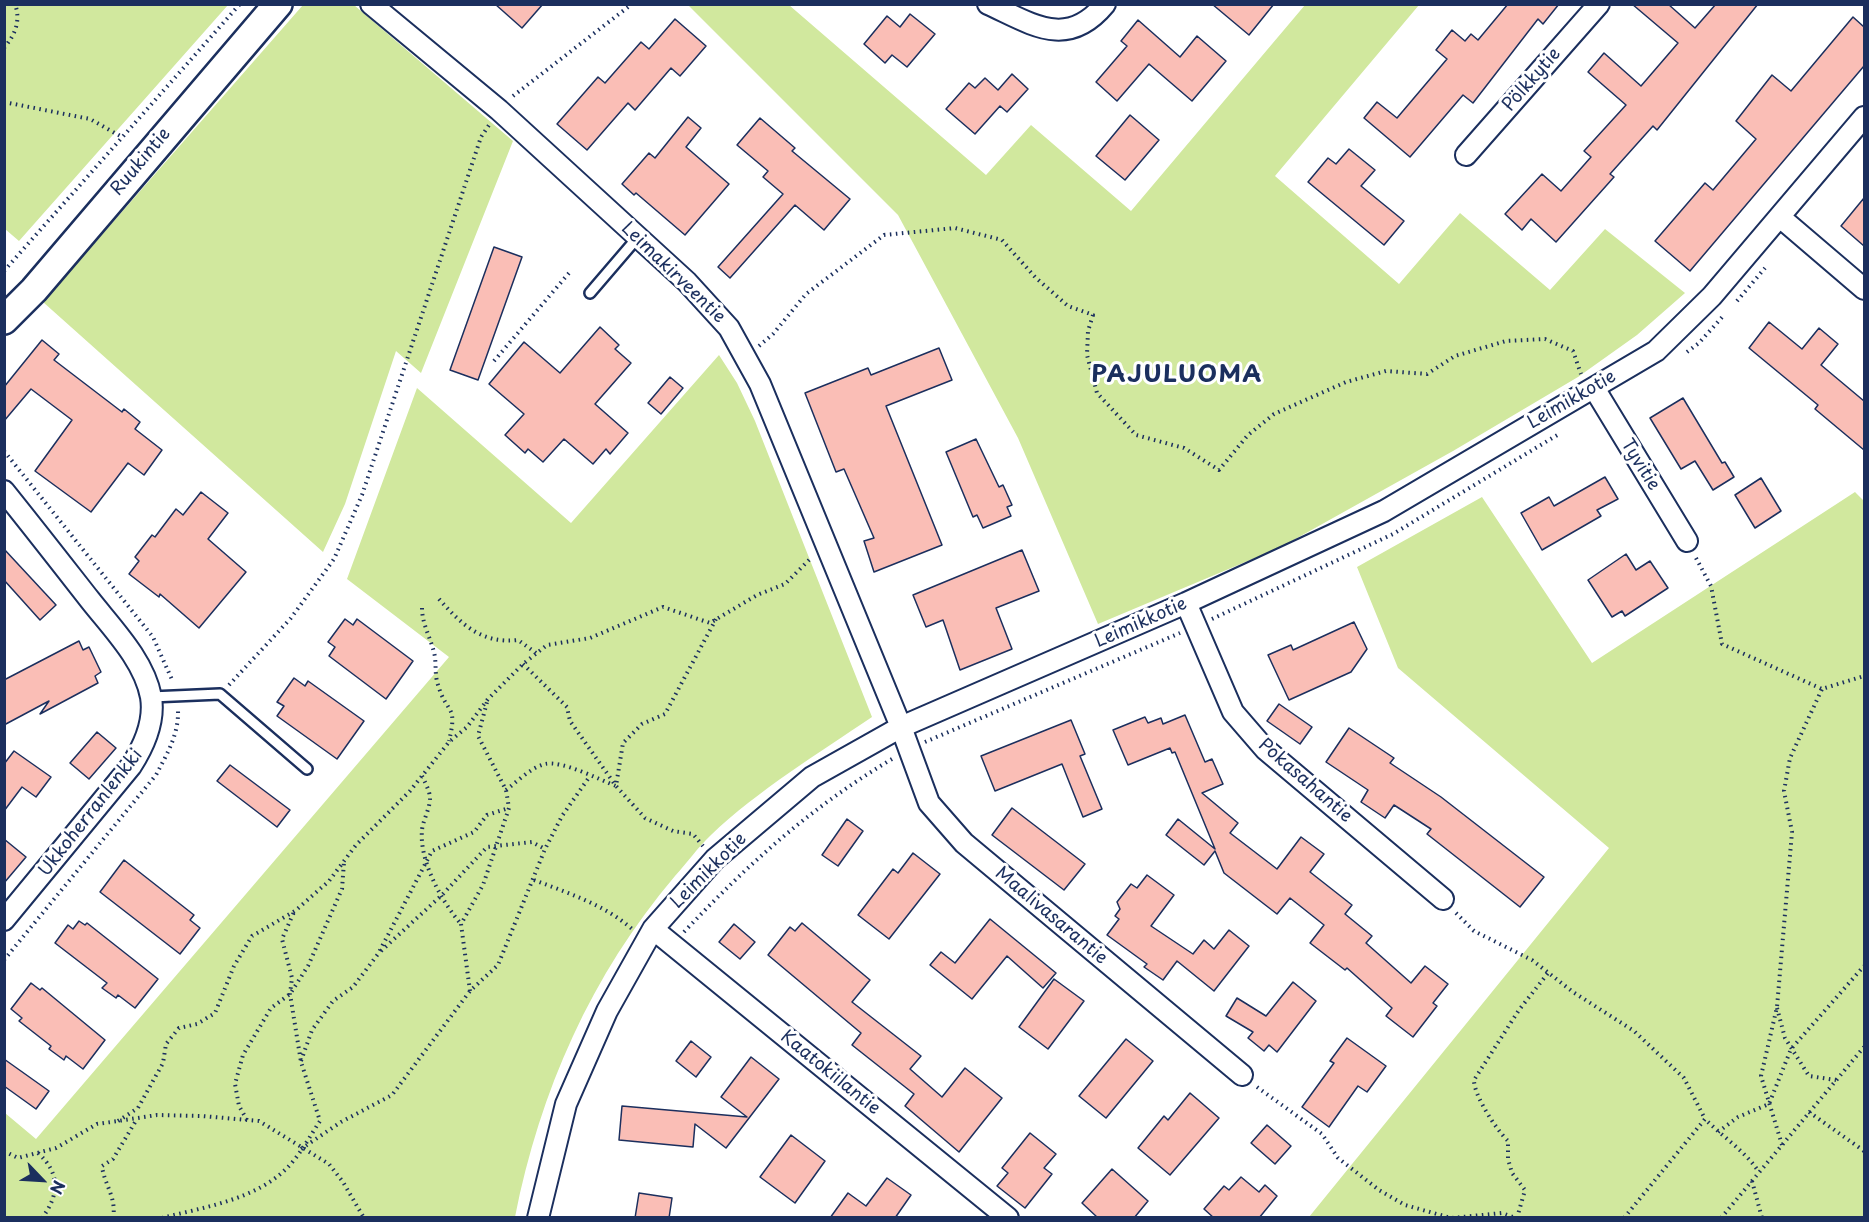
<!DOCTYPE html>
<html>
<head>
<meta charset="utf-8">
<style>
  body { margin:0 }
  #map { position:relative; width:1869px; height:1222px; overflow:hidden; background:#fff; font-family:"Playpen Sans",sans-serif }
  canvas { display:block }
  .frame { position:absolute; inset:0; border:6px solid #1b2f5e; pointer-events:none }
  .north { position:absolute; left:12px; top:1150px; width:60px; height:60px; -webkit-text-stroke:4px #fff; paint-order:stroke; rotate:115deg; font-size:16px; font-weight:700; line-height:24px; text-align:center; color:#1b2f5e }
  .north::after { content:''; display:block; margin:auto; width:21px; height:27px; background:#1b2f5e; clip-path:polygon(50% 0,100% 100%,50% 72%,0 100%) }
</style>
</head>
<body>
<div id="map">
<canvas width="1869" height="1222"></canvas>
<div class="frame"></div>
<div class="north">N</div>
</div>
<script>
const ctx = document.querySelector('canvas').getContext('2d');
ctx.lineJoin = 'round';
function fillPath(path, color) { ctx.fillStyle = color; ctx.fill(path, 'evenodd'); }
function trace(path, color, width, dash) { ctx.strokeStyle = color; ctx.lineWidth = width; ctx.lineCap = dash ? 'butt' : 'round'; ctx.setLineDash(dash || []); ctx.stroke(path); }
function label(font, color, halo, rows, align = 'center') {
  ctx.font = font + ' "Playpen Sans",sans-serif'; ctx.lineWidth = 6; ctx.setLineDash([]); ctx.textBaseline = 'middle'; ctx.strokeStyle = halo; ctx.fillStyle = color; for (const [text, x, y, turn = 0] of rows) {
    ctx.save(); ctx.translate(x, y); ctx.rotate((+turn || 0) * Math.PI / 180); ctx.textAlign = isNaN(turn) ? turn : align; if (halo) ctx.strokeText(text, 0, 0); ctx.fillText(text, 0, 0); ctx.restore();
  }
}
const green = new Path2D(`
  M4,5H228L19,241L5,229Z
  M303,5H354L513,141L421,373L396,351L345,504L323,552L43,302Z
  M688,5H789L986,175L1031,125L1131,211L1305,5H1419L1275,176L1399,284L1460,213L1550,290L1605,229L1685,293L1637,335L1578,377L1453,451L1281,547L1098,624L1018,438L898,215Z
  M719,355L737,383L755,421L872,717C819,753 757,791 711,835C698,847 687,863 675,876C591,975 540,1091 515,1217H5V1113L36,1139L449,657L347,579L417,388L571,523Z
  M1855,492L1864,501V1217H1309L1609,848L1398,668L1357,567L1482,497L1592,663Z`);
const building = new Path2D(`
  M495,4H543L522,28Z
  M1212,4H1274L1249,35Z
  M1508,4H1559L1543,24L1538,19L1473,103L1463,95L1410,157L1364,118L1377,102L1397,118L1447,59L1436,50L1452,30L1465,41L1471,34L1478,40Z
  M1632,4H1668L1695,28L1716,4H1758L1657,130L1653,126L1610,174L1614,177L1556,242L1531,219L1522,230L1505,214L1542,174L1561,191L1591,157L1584,151L1626,105L1588,72L1604,53L1641,86L1678,43Z
  M910,14L935,34L907,67L892,55L885,63L864,44L887,16L900,27Z
  M1853,17L1864,27V66L1690,271L1655,241L1705,183L1713,190L1756,139L1736,121L1772,75L1791,91Z
  M675,19L706,46L680,76L671,68L635,110L628,103L587,150L557,124L598,77L605,83L641,42L649,49Z
  M1138,20L1180,57L1197,36L1226,61L1192,101L1149,64L1117,101L1096,82L1127,46L1121,41Z
  M1012,74L1028,89L1007,112L1000,106L975,134L946,109L969,83L975,88L985,78L998,90Z
  M1130,115L1159,140L1125,180L1096,156Z
  M688,117L701,128L686,147L729,184L685,235L636,193L634,195L622,184L649,153L655,158Z
  M760,118L795,148L792,151L850,199L824,230L795,205L730,278L718,267L783,194L763,177L768,171L737,145Z
  M1349,149L1375,170L1361,186L1404,221L1384,245L1308,182L1328,158L1336,164Z
  M1864,198V246L1841,226Z
  M494,247L522,257L478,380L450,370Z
  M1769,322L1802,349L1819,328L1838,344L1821,365L1864,401V450L1815,409L1818,405L1749,348Z
  M600,327L619,345L615,349L631,363L595,404L628,433L610,454L606,449L593,464L564,439L543,462L528,449L525,453L505,435L524,414L489,384L524,342L560,373Z
  M42,340L59,354L54,360L122,412L124,409L140,422L135,429L162,450L144,475L128,463L91,512L35,471L72,420L31,389L4,421V387Z
  M939,348L952,380L886,406L942,545L874,572L864,541L874,538L844,469L836,472L805,393L868,368L871,375Z
  M670,377L683,388L661,414L648,403Z
  M1683,398L1722,463L1725,462L1734,477L1713,490L1695,461L1681,469L1650,418Z
  M976,439L999,487L1003,485L1012,505L1007,507L1011,516L983,528L977,515L973,517L946,452Z
  M1605,477L1618,499L1597,510L1601,516L1542,550L1521,513L1549,497L1554,506Z
  M1761,478L1781,511L1755,528L1735,495Z
  M201,492L228,513L208,539L246,572L199,628L160,594L159,597L129,574L139,561L135,557L152,535L155,537L176,509L183,515Z
  M4,549L56,605L40,620L4,580Z
  M1022,550L1039,591L996,608L1012,649L960,670L943,620L926,627L913,595Z
  M1626,554L1636,570L1650,561L1668,588L1625,616L1622,611L1612,617L1588,580Z
  M345,619L353,625L357,619L413,661L386,699L329,656L335,647L328,642Z
  M1354,622L1367,649L1351,672L1289,700L1268,655L1291,645L1293,650Z
  M79,641L83,650L89,647L101,672L95,676L98,683L40,714L49,701L4,725V680Z
  M294,678L305,686L308,681L364,721L337,759L277,716L284,706L277,702Z
  M1279,704L1312,727L1300,744L1267,721Z
  M1185,715L1205,762L1212,759L1223,784L1202,793L1238,823L1230,833L1277,869L1301,837L1324,854L1310,872L1352,905L1345,914L1372,936L1366,943L1411,983L1425,966L1448,984L1433,1003L1437,1006L1413,1037L1386,1016L1392,1008L1347,968L1345,970L1310,943L1324,925L1290,898L1277,914L1224,873L1215,851L1204,865L1166,835L1178,819L1215,849L1175,752L1172,753L1170,748L1128,765L1113,730L1145,717L1148,723L1161,718L1163,724Z
  M1071,720L1085,754L1080,756L1102,809L1083,817L1062,764L995,791L981,756Z
  M1349,728L1394,758L1390,763L1441,797L1544,877L1520,907L1427,834L1431,829L1394,805L1385,818L1361,802L1368,790L1326,762Z
  M97,732L116,748L89,779L70,763Z
  M14,751L51,777L36,797L22,787L4,811V764Z
  M230,765L290,810L277,827L217,781Z
  M1012,808L1085,864L1064,890L992,835Z
  M847,819L863,831L838,866L822,855Z
  M4,839L26,857L4,883Z
  M913,853L940,874L889,939L858,915L893,869L898,873Z
  M124,860L194,915L190,920L200,928L180,954L100,892Z
  M1147,875L1174,895L1151,926L1193,954L1204,940L1214,949L1229,930L1249,946L1214,991L1177,961L1163,980L1144,967L1147,964L1107,935L1119,919L1115,916L1120,909L1117,902L1131,884L1137,888Z
  M990,919L1056,973L1043,988L1007,956L972,999L930,965L941,952L955,963Z
  M79,921L85,925L87,923L158,979L135,1008L118,995L116,998L102,988L107,983L55,943L68,925L73,929Z
  M802,923L870,980L852,1002L921,1056L910,1069L942,1097L965,1068L1002,1098L959,1152L905,1106L914,1094L852,1045L861,1033L768,955L790,927L795,931Z
  M734,924L755,942L740,959L719,942Z
  M1054,979L1084,1001L1048,1049L1019,1027Z
  M1293,982L1316,1001L1277,1052L1269,1045L1264,1051L1248,1038L1253,1032L1226,1016L1237,998L1266,1016Z
  M31,983L40,990L42,988L105,1040L83,1069L66,1056L64,1060L49,1049L51,1046L19,1021L22,1018L11,1009Z
  M1347,1038L1386,1066L1367,1092L1358,1086L1329,1127L1302,1107L1334,1063L1330,1061Z
  M1126,1039L1153,1061L1106,1118L1079,1096Z
  M691,1041L711,1057L696,1077L676,1061Z
  M751,1057L779,1079L726,1148L695,1124L693,1147L619,1140L622,1106L747,1117L721,1097Z
  M4,1059L49,1091L36,1109L4,1086Z
  M1190,1093L1219,1118L1170,1175L1138,1148L1164,1116L1168,1120Z
  M1267,1125L1291,1146L1275,1164L1251,1143Z
  M1030,1133L1056,1154L1044,1168L1052,1174L1025,1208L997,1186L1008,1173L1002,1168Z
  M791,1135L825,1161L795,1203L760,1177Z
  M1112,1169L1148,1201L1134,1218H1098L1082,1203Z
  M1241,1177L1259,1192L1265,1185L1277,1196L1259,1218H1214L1204,1209L1224,1186L1229,1190Z
  M887,1178L911,1195L895,1218H830L848,1193L866,1206Z
  M639,1193L672,1198L669,1218H635Z`);
const path = new Path2D(`
  M4,48C15,35 21,21 15,4
  M513,96L632,4
  M4,102L90,119L122,137
  M4,271L240,4
  M1737,301L1765,268
  M759,346L773,334L806,294L884,235L955,228L1002,240L1035,277L1068,306L1093,315L1088,331L1087,355L1097,393L1136,435L1184,448L1219,470L1248,435L1274,414L1346,382L1386,371L1427,374L1455,356L1506,341L1545,339L1573,351L1581,374
  M1687,352L1699,343L1724,315
  M494,361L569,273
  M4,451L153,637L173,682
  M1696,558L1711,586L1722,644L1822,689L1864,676
  M439,599C462,625 482,644 518,640L536,653
  M422,608C422,625 432,640 435,657C436,667 435,676 438,685C447,715 458,704 449,741
  M1212,619L1393,534L1559,434
  M523,664L567,707L570,721L616,786L645,818L673,831L693,834L703,846
  M229,685L291,618L334,559L362,495L481,137L489,125
  M925,742L1180,633
  M422,776C425,782 430,792 430,798C430,809 423,820 422,830C419,861 442,902 461,924
  M506,790C518,781 530,768 545,764C562,760 600,780 616,786L623,743L642,724L665,714L716,619
  M534,880C568,893 605,905 632,929
  M1456,913L1474,931L1532,960L1573,992L1634,1031L1684,1078L1705,1119
  M684,932C749,863 810,808 892,759
  M381,951L442,895L487,847L532,842L545,849
  M4,960L156,775C167,754 179,734 178,710
  M470,991L461,924L483,885L509,808L506,790L478,736L487,702
  M1777,1008L1785,1038L1809,1076L1836,1080
  M301,1061L312,1030L333,1001L353,987L378,954L432,851L474,832L487,815L509,808
  M1257,1087L1322,1134L1338,1158L1379,1190L1405,1205L1451,1218
  M1809,1112L1864,1151
  M247,1120L239,1106L235,1084L243,1055L271,1008L290,994L308,966L342,889L344,862
  M118,1121L138,1108L163,1063L166,1044L179,1028L197,1024L215,1013L234,966L252,936L295,911L329,881L356,845L410,791L449,742L467,727L488,699L523,664L547,645L590,638L663,607L710,623L757,595L785,584L810,559
  M1718,1132L1738,1117L1769,1104L1791,1049L1864,966
  M1782,1145L1761,1076L1777,1007L1792,832L1784,791L1790,758L1822,689
  M301,1149L341,1122L392,1095L470,991L498,965L545,849L562,816L590,776
  M4,1151L18,1158L56,1148L97,1124L118,1121L157,1115L202,1116L259,1121L329,1164L343,1182L364,1218
  M38,1153C60,1173 60,1194 42,1218
  M1752,1181L1762,1218
  M113,1218C117,1198 104,1184 102,1166L113,1159L137,1119
  M162,1218C204,1207 255,1200 287,1168C300,1155 310,1136 320,1121L301,1062L290,994L292,978L282,939L294,912
  M1452,1218L1502,1213L1516,1218
  M1517,1218L1525,1190L1512,1173L1508,1159V1141C1496,1129 1474,1096 1474,1080L1519,1010L1548,973
  M1624,1218L1705,1119C1724,1138 1744,1150 1759,1172
  M1721,1218L1864,1047`);
const lane = new Path2D(`
  M590,293L638,237
  M151,697L220,694L307,769`);
const street = new Path2D(`
  M371,4L499,110L687,282L729,328L760,384L901,727L929,803L964,843L1242,1075
  M988,4C1032,24 1067,50 1105,4
  M1466,155L1599,4
  M1781,218L1864,289
  M1594,388L1687,541
  M4,491C33,527 61,563 90,600C112,628 144,660 151,697C155,722 144,746 131,766L4,920
  M1186,603L1233,712L1265,749L1443,899
  M653,929L1008,1218
  M538,1218L566,1104L607,1011L653,929L715,859L812,777L901,727L1186,603L1384,511L1656,351L1712,296L1864,117`);
const secondary = new Path2D(`
  M4,320L34,290L278,4`);
const streetNames = [
  ["Pölkkytie",1532,80,-49],
  ["Ruukintie",141,162,-50],
  ["Leimakirveentie",673,273,44],
  ["Leimikkotie",1572,400,-30],
  ["Tyvitie",1640,465,58],
  ["Leimikkotie",1141,623,-24],
  ["Pokasahantie",1305,781,41],
  ["Ukkoherranlenkki",91,813,-52],
  ["Leimikkotie",709,871,-45],
  ["Maalivasarantie",1051,916,40],
  ["Kaatokiilantie",830,1073,39]
];
const districtNames = [
  ["PAJULUOMA",1177,375]
];
fillPath(green, '#d1e89e');
fillPath(building, '#fabeb6');
trace(building, '#1b2f5e', 1.5);
trace(lane, '#1b2f5e', 14);
trace(street, '#1b2f5e', 24);
trace(secondary, '#1b2f5e', 32);
trace(path, '#1b2f5e', 4, [1.5, 4.5]);
trace(lane, '#fff', 9);
trace(street, '#fff', 20);
trace(secondary, '#fff', 27);
label('18px', '#1b2f5e', '#fff', streetNames);
ctx.letterSpacing = '1.5px';
label('bold 24px', '#1b2f5e', '#fff', districtNames);
ctx.letterSpacing = '0px';
</script>
</body>
</html>
